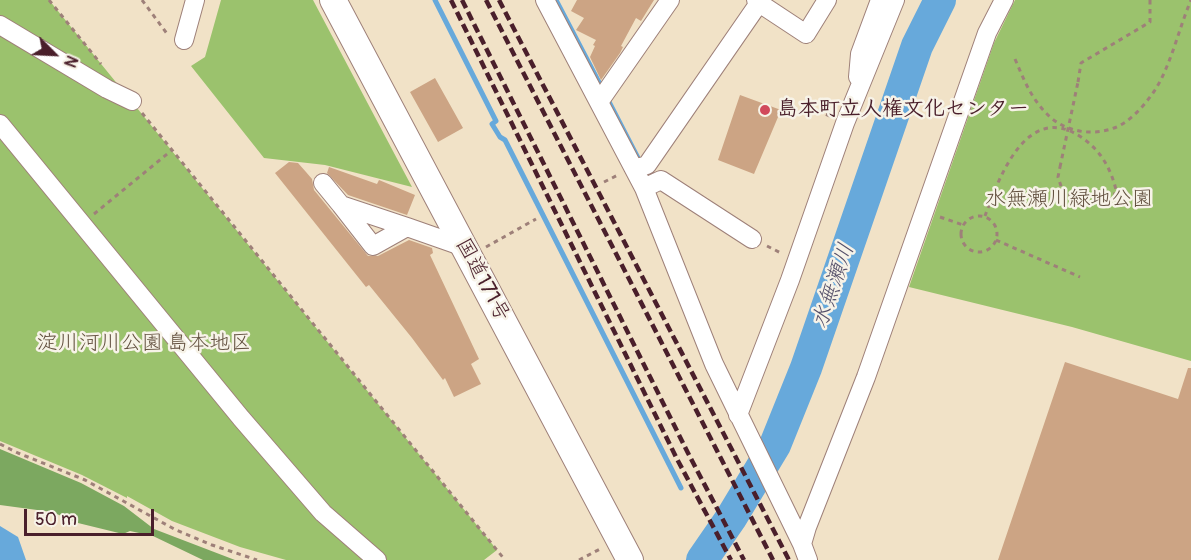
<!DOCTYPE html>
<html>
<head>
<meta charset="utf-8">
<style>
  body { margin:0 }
  #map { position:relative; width:1191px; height:560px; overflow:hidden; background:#f1e2c7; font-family:Pangolin,sans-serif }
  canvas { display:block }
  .north { position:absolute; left:24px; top:24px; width:60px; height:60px; -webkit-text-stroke:4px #f7f3e8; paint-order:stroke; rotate:114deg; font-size:16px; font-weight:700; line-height:24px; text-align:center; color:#4a1f2b }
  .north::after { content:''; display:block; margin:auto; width:21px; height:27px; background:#4a1f2b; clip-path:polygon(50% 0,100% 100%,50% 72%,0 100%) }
  .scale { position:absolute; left:24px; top:509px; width:130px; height:27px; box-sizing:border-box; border:3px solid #4a1f2b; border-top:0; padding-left:8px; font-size:18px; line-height:21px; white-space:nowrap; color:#4a1f2b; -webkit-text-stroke:4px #f7f3e8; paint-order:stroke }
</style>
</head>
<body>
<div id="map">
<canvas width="1191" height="560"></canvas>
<div class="north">N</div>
<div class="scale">50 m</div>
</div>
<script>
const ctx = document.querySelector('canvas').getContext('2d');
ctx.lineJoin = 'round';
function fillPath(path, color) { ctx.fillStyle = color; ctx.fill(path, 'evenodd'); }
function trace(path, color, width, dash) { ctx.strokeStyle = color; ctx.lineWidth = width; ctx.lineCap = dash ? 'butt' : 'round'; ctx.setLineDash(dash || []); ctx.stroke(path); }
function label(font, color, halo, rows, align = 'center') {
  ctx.font = font + ' Pangolin,"Klee One",sans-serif'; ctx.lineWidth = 5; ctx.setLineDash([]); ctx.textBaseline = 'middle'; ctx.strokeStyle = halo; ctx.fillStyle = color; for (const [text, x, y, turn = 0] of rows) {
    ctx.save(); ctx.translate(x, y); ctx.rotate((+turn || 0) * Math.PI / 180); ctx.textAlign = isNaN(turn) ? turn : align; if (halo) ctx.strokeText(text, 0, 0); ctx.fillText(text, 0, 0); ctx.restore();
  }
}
const green = new Path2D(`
  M0,0H49L497,550L484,560H286L240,547L172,521L127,496V498L82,475L0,441Z
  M221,0H313L412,187L325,165L264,158L191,66L205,57Z
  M1015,0H1191V361L1072,327L909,287L994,43Z`);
const forest = new Path2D(`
  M0,449L81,483L124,506L154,529L235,560H203L153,536L130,531L123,534L78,523L52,512L0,505Z`);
const water = new Path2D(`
  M0,526L18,537L26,560H0Z`);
const stream = new Path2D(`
  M435,0L496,121L492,124L500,137L505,140L681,488
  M556,0L603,90
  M607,98L638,158`);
const river = new Path2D(`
  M702,560L731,518L775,445L806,368L917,46L940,0`);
const building = new Path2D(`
  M577,0H654L641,21L636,18L621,46L623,47L620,53L601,80L590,57L595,46L593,45L596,40L576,30L584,18L571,11Z
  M435,78L463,128L438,142L410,92Z
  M740,95L781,110L754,174L718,160Z
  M289,162L298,163L306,172L312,179L314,190L368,256H378L409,240L432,248L433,253L430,255L479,359L471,364L481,384L454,397L445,378L443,380L412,338L369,285L366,287L275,173Z
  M329,167L377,184L379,180L415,195L407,215L348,195L327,173Z
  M1065,362L1178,399L1188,368H1191V560H998Z`);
const path = new Path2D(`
  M49,0L101,64
  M142,0L168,35
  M1015,59C1024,80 1031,98 1047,114C1066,134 1100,138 1124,123C1136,115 1147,102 1155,90C1171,65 1179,28 1191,0
  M1078,82L1081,63L1150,22V0
  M801,104L830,116
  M142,113L505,560
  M604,182L618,175
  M94,214L172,150
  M985,216C999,177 1027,101 1081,137C1102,151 1112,171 1117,194L1064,195L1058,177L1060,167
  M961 234a18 18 0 1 1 36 0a18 18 0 1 1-36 0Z
  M940,217L963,225
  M996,240L1080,277
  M767,246L783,254
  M486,247L536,219
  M0,444L18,453L85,480L176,530L212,545L257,560
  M579,560L602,548`);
const minor = new Path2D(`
  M545,0L644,188L714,364L802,544L808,560
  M759,3L806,34L827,0
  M0,25L107,89L132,101
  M184,40L195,0
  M858,77L860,54L880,0
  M599,102L670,0
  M0,124L241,418L323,513L377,560
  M634,169L647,165L759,3L756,0
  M323,183L341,205
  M644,188L661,180L752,239
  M341,205L407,227L373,246Z
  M407,227L464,247
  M738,415L790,280L845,123L895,0
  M802,544L807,527L866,377L987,33L1004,0`);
const highway = new Path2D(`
  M333,0L630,560`);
const rail = new Path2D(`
  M451,0L677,459L731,560
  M462,0L688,453L744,560
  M486,0L773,560
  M499,0L789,560`);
const pathBridge = new Path2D(`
  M1060,167L1078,82`);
const markers = [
  [765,110,6,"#d1495b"]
];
const poiNames = [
  ["島本町立人権文化センター",777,110]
];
const parkNames = [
  ["水無瀬川緑地公園",1069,200],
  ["淀川河川公園 島本地区",144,344]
];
const streetNames = [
  ["国道171号",482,280,62]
];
const waterNames = [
  ["水無瀬川",834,286,-71]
];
fillPath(green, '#9bc26d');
fillPath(forest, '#7ca860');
fillPath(water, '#67a9db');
trace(stream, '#67a9db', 5);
trace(river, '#67a9db', 32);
fillPath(building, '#cca484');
trace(minor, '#9e8079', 20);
trace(highway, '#9e8079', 28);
trace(path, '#9e8079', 3, [4.5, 4.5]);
trace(minor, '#fff', 18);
trace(highway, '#fff', 26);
trace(rail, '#4a1f2b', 4.5, [9, 4.5]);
trace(pathBridge, '#9e8079', 3, [4.5, 4.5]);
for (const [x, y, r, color] of markers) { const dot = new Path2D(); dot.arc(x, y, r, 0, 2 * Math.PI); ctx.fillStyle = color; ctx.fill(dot); trace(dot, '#f7f3e8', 2); }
label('bold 21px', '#4a1f2b', '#f7f3e8', poiNames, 'left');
label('21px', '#62503f', '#f7f3e8', parkNames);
label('21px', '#4a1f2b', '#f7f3e8', streetNames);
label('italic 22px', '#544f69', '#f7f3e8', waterNames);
</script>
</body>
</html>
